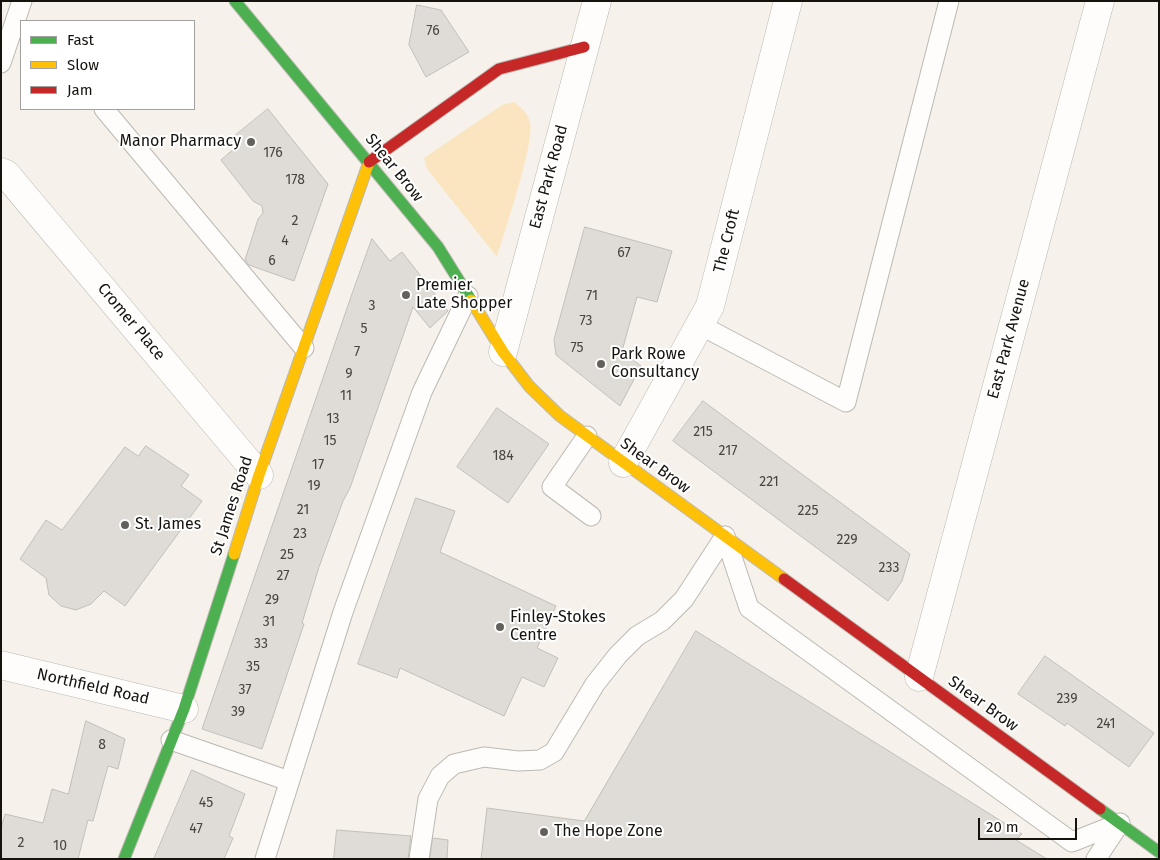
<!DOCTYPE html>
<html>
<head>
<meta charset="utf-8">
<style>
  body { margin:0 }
  #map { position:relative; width:1160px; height:860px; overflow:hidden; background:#f6f2eb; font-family:"Fira Sans",sans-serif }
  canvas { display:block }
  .frame { position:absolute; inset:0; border:2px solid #16130f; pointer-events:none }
  .legend { position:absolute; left:20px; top:20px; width:175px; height:90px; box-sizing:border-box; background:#fff; border:1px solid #a2a19f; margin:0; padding:6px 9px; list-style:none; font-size:15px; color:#16130f }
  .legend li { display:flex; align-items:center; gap:10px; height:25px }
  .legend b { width:25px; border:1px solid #a2a19f }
  .scale { position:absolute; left:978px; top:818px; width:99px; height:22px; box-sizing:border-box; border:2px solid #16130f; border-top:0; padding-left:6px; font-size:15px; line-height:18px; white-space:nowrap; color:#16130f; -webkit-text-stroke:4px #fff; paint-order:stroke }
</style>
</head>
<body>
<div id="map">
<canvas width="1160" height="860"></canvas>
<div class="frame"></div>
<ul class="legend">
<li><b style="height:6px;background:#4caf50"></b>Fast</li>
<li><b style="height:6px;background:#ffc107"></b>Slow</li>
<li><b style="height:6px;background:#c62828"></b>Jam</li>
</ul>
<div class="scale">20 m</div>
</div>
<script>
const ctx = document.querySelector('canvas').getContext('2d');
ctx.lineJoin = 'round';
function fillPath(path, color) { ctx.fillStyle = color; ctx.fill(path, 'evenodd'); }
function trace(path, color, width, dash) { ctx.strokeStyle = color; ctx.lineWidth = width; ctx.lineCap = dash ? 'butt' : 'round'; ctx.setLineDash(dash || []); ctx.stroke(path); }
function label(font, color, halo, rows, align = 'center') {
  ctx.font = font + ' "Fira Sans",sans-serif'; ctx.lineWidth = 4; ctx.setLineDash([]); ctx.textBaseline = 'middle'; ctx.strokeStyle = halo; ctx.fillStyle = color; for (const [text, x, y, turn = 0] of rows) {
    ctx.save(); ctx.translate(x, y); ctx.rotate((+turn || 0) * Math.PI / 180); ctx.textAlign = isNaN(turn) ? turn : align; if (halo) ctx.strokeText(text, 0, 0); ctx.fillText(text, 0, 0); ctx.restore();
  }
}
const green = new Path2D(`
  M514,102C522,108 528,113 530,123C535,142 504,233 497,257L427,169L424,158L502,105Z`);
const building = new Path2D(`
  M417,5L441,10L469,52L426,77L409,45Z
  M268,109L328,184L294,281L249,265L245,260L258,219L263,213L262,206L253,201L221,160L237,146L231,139Z
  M585,227L672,251L657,302L637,297L622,351L641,366L620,406L556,355L554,340Z
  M372,239L390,261L402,252L448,311L430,328L413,307L350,488L343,501L319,567L302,623L304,624L262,749L202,729L354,288Z
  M703,401L910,554L902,581L888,601L673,441Z
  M497,408L549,444L508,503L457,467Z
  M146,446L189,475L181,486L202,501L125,606L104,591L91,604L76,610L61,606L49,595L46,578L20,559L46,520L62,530L125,447L138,456Z
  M416,498L455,511L440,552L556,606L537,648L558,658L544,687L522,677L504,716L400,668L397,678L358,664Z
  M696,631L1022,834L1016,840L1047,859H481L487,808L584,821Z
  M1045,656L1154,733L1129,767L1067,723L1065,726L1018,694Z
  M86,721L125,739L118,769L108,766L93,821L88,820L78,859H1V828L5,814L43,823L52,789L68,794Z
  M192,770L245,794L229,836L233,838L224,859H154Z
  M337,830L411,836L408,859H334Z
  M433,838L448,840L447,859H430Z`);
const lane = new Path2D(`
  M1,63L22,1
  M104,109L304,348
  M700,325L846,402L949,1
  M587,436L552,487L591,516
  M725,536L749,608L1072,842L1120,823
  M171,740L289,781
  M265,859L343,612L422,392L468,296
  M419,859L428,799L440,776L454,764L484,757L518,761L540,760L554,752L595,684L618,655L637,636L662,621L684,599L725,536
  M1096,859L1120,823`);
const street = new Path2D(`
  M1,172L6,174L259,475
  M503,352L597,1
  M623,463L710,306L788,1
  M1,665L184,709
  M919,677L1100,1`);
const fast = new Path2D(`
  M235,1L438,247L471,300
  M1100,809L1159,852
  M124,859L184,709L234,554`);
const slow = new Path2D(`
  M471,300L503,352L529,386L560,416L784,579
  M234,554L259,475L369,162`);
const jam = new Path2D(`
  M369,162L499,69L584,47
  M784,579L1100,809`);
const markers = [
  [251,142,5,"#64615c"],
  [406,295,5,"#64615c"],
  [601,364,5,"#64615c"],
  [125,525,5,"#64615c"],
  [500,627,5,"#64615c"],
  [544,832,5,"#64615c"]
];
const numberNames = [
  ["76",433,31],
  ["176",273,153],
  ["178",295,180],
  ["2",295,221],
  ["4",285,241],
  ["67",624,253],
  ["6",272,261],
  ["71",592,296],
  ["3",372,306],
  ["73",586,321],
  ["5",364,329],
  ["75",577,348],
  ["7",357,352],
  ["9",349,374],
  ["11",346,396],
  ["13",333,419],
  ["215",703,432],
  ["15",330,441],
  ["217",728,451],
  ["184",503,456],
  ["17",318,465],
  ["221",769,482],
  ["19",314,486],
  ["21",303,510],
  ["225",808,511],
  ["23",300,534],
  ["229",847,540],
  ["25",287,555],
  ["233",889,568],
  ["27",283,576],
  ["29",272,600],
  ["31",269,622],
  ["33",261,644],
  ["35",253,667],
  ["37",245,690],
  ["239",1067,699],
  ["39",238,712],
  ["241",1106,724],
  ["8",102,745],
  ["45",206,803],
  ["47",196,829],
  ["2",21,843],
  ["10",60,846]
];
const poiNames = [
  ["Manor Pharmacy",241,142,"right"],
  ["Premier",416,286],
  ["Late Shopper",416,304],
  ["Park Rowe",611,355],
  ["Consultancy",611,373],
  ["St. James",135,525],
  ["Finley-Stokes",510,618],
  ["Centre",510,636],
  ["The Hope Zone",554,832]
];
const streetNames = [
  ["Shear Brow",394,168,51],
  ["East Park Road",549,177,-75],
  ["The Croft",727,241,-76],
  ["Cromer Place",131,322,50],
  ["East Park Avenue",1009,339,-75],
  ["Shear Brow",655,466,36],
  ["St James Road",232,506,-72],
  ["Northfield Road",93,687,13],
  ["Shear Brow",983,704,36]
];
fillPath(green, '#fae5c0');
fillPath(building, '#dfdbd6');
trace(building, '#c2beb9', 1);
trace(lane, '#bcb9b3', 21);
trace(street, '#bcb9b3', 29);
trace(fast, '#bcb9b3', 13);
trace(slow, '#bcb9b3', 13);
trace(jam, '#bcb9b3', 13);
trace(lane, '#fefdfc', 19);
trace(street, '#fefdfc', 28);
trace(fast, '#4caf50', 11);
trace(slow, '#ffc107', 11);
trace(jam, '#c62828', 11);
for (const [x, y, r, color] of markers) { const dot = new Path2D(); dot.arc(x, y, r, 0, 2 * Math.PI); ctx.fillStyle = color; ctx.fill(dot); trace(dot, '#fff', 2); }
label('14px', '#484541', null, numberNames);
label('16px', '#16130f', '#fff', poiNames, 'left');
label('16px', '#16130f', '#fff', streetNames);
</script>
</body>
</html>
